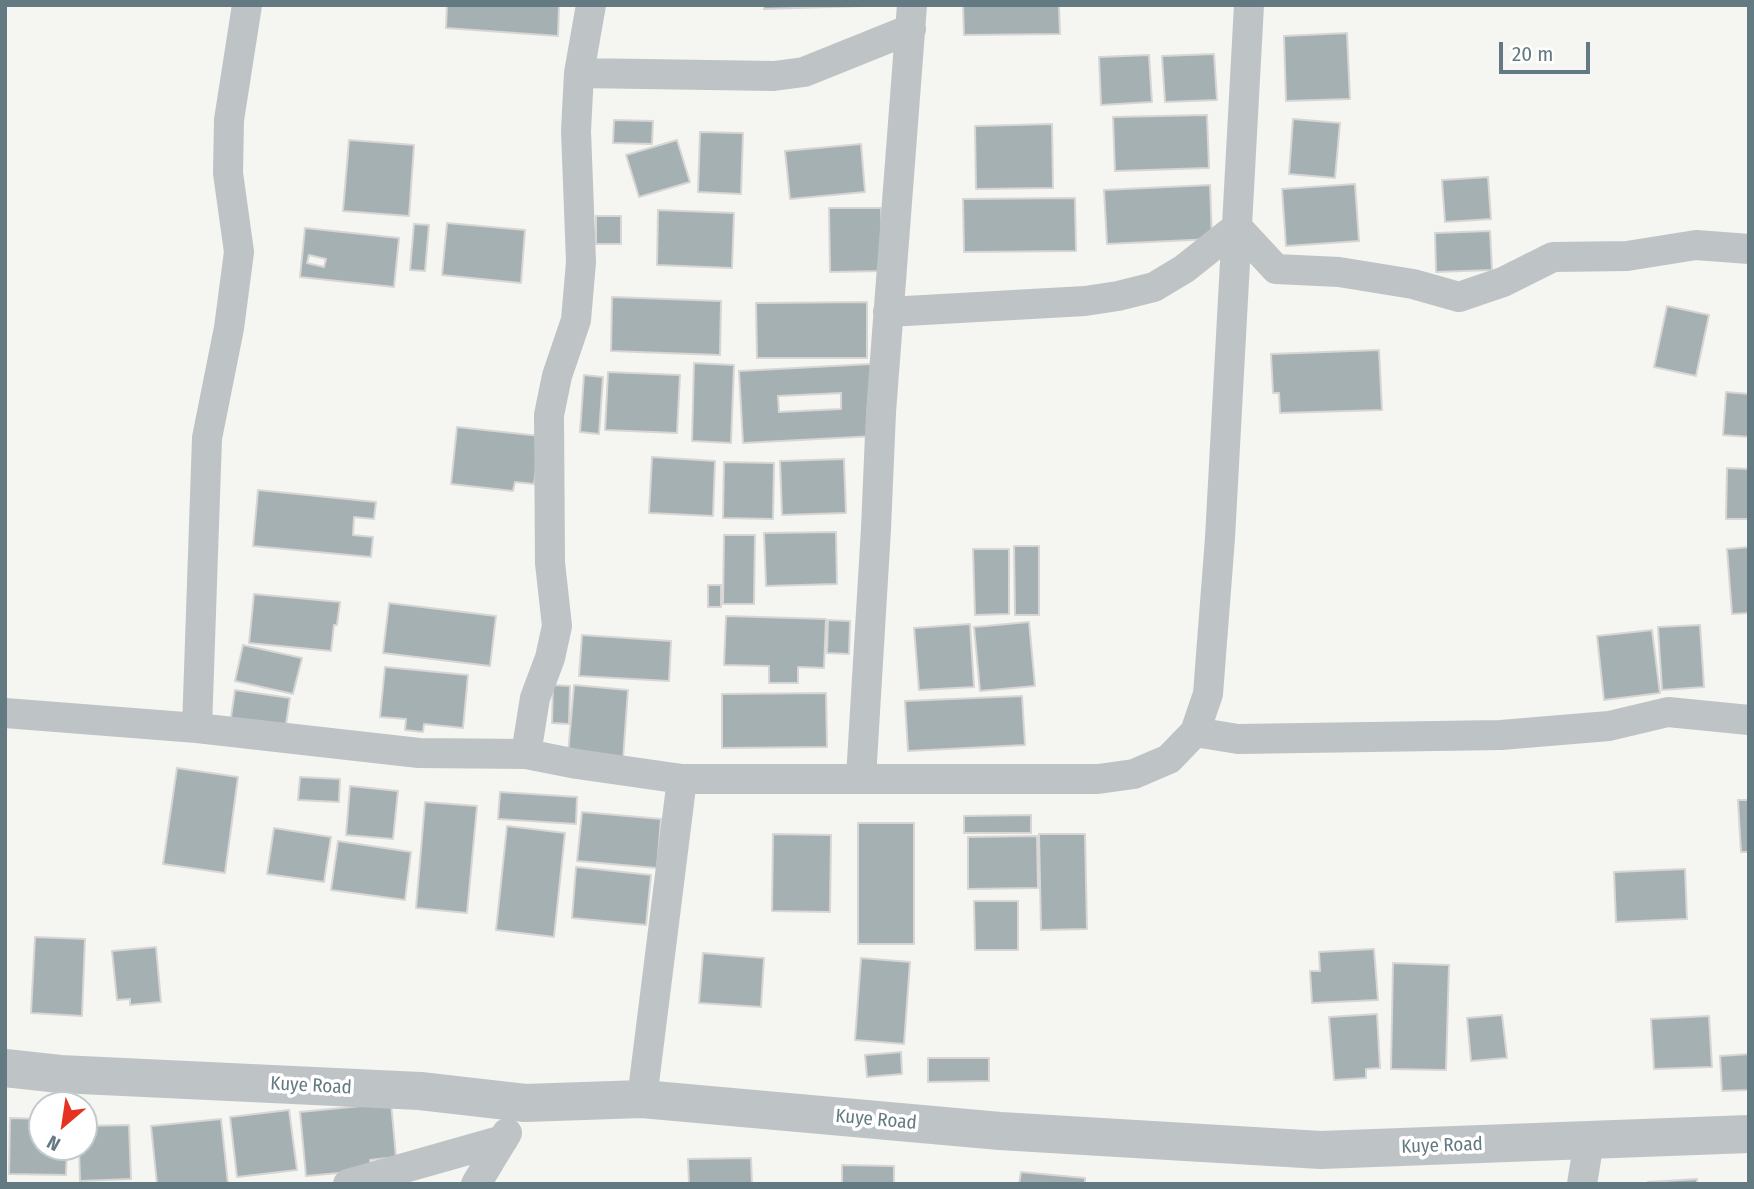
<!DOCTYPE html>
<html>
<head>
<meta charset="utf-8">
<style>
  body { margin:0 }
  #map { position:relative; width:1754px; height:1189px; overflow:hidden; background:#f5f5f1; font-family:"Fira Sans Condensed",sans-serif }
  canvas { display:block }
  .frame { position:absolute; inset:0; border:7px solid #647a83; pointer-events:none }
  .north { position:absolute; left:28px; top:1091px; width:70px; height:70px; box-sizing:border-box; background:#fff; border:2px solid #c1cacd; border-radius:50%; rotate:209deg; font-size:19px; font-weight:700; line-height:28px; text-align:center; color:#647a83 }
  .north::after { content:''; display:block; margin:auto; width:24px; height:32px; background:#e63321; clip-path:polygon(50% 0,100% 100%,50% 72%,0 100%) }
  .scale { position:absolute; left:1499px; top:42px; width:91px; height:32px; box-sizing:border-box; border:4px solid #647a83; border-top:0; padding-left:9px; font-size:21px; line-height:24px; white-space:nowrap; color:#647a83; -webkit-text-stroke:5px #fff; paint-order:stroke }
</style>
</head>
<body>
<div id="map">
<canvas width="1754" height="1189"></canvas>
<div class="frame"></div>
<div class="north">N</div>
<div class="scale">20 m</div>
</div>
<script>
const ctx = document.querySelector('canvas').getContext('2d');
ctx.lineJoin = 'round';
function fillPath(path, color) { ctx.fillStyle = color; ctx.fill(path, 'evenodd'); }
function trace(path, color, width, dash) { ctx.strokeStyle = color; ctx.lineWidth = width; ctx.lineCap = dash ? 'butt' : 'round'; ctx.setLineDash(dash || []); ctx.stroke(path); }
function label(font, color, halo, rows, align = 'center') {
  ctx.font = font + ' "Fira Sans Condensed",sans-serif'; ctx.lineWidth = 7; ctx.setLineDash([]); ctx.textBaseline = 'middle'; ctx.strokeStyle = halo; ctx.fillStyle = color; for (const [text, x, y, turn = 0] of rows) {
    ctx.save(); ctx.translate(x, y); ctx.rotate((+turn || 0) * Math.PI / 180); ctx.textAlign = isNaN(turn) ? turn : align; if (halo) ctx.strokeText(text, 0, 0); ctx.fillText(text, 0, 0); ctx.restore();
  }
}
const building = new Path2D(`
  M447,5H559L558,36L446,28Z
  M764,5H896L764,9Z
  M963,5H1059L1060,34L964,35Z
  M1347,33L1350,99L1286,101L1284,36Z
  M1214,54L1217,100L1165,102L1162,56Z
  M1149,55L1152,102L1101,105L1099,57Z
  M1207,115L1209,168L1115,171L1113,117Z
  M1293,119L1340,123L1335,178L1289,174Z
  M614,120L653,121L652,144L613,143Z
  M1052,124L1053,188L976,189L975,126Z
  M700,132L743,133L741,194L698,192Z
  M349,140L414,145L409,216L343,211Z
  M677,140L690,182L639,197L626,155Z
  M861,144L865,192L790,199L785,151Z
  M1488,177L1491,219L1445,222L1442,180Z
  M1355,184L1359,241L1286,246L1282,189Z
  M1210,185L1212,239L1107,244L1104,190Z
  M1075,198L1076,251L964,252L963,199Z
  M829,208H881L883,271L830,272Z
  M658,210L734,213L732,268L657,265Z
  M596,216H621V244H596Z
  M447,223L525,230L521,283L442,275Z
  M414,224L429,225L425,271L410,270Z
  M305,228L399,238L394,287L300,277ZM309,255L326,259L324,267L307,263Z
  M1490,231L1492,270L1436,272L1435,233Z
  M612,297L721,301L720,355L611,351Z
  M867,302V358H757L756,303Z
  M1667,306L1709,315L1696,376L1654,367Z
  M1379,350L1382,410L1280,413L1279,393H1273L1271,354Z
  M694,363L734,365L731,443L692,441Z
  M871,364L875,436L743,443L739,371ZM841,393V409L779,412L778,396Z
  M608,372L680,375L677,433L605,430Z
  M584,375L603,377L599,434L580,432Z
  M1726,392L1749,394V437L1723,435Z
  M457,427L540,436L534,484L515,482L513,491L451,484Z
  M652,457L715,461L713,516L649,513Z
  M844,459L846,513L782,515L780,461Z
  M724,462L774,463L773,519L723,518Z
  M1727,468L1749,469V519H1726Z
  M258,490L376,502L374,519L354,517L353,535L373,537L371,557L253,546Z
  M836,532L837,584L766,586L764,533Z
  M724,535H755L754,604H723Z
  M1014,546H1039V615H1015Z
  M1749,547V613L1732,614L1727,549Z
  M973,549H1009V614L975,615Z
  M708,585H721V607H708Z
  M254,594L340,602L337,625H334L331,651L249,643Z
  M389,603L496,616L490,666L383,653Z
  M726,616L826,619L824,668L798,667V683H769V666L724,665Z
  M828,620L850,621L849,654L827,653Z
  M1029,622L1035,686L980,691L974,627Z
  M970,624L974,687L919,690L914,628Z
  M1700,625L1704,687L1662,690L1658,627Z
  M1652,630L1660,693L1604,700L1597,636Z
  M582,635L671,641L669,681L579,676Z
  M243,645L302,658L293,694L235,681Z
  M385,667L468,675L463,728L424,724L423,732L405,730L406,719L380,717Z
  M553,685L570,686L569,724L552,723Z
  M574,685L628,690L623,759L568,754Z
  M235,690L290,698L285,731L230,724Z
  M826,693L827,747L722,748V694Z
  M1022,696L1025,745L908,751L905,701Z
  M177,768L238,777L225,873L163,864Z
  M300,777L340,779L339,802L298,800Z
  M350,786L398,791L393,839L346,835Z
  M500,792L577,797L576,824L498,819Z
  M1738,800H1749V852H1741Z
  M425,802L477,806L467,913L416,908Z
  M582,812L661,819L657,868L577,861Z
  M1031,815V833H964V816Z
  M858,823H914V944H858Z
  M507,826L565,833L554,937L496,930Z
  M274,828L331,837L324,882L267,874Z
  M773,834L831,835L830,912L772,911Z
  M1039,834H1085L1087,929L1041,930Z
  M1037,836L1038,888L968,889V837Z
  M338,841L411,852L405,900L331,890Z
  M576,867L651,875L646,925L572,918Z
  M1685,869L1687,919L1616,922L1614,872Z
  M974,901H1018V950H975Z
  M35,937L85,939L82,1016L31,1013Z
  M156,947L161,1002L130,1005V999L117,1000L112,951Z
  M1374,949L1378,1000L1312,1003L1310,971H1320L1319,952Z
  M703,953L764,958L761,1007L699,1003Z
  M861,958L910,962L904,1044L855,1040Z
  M1393,963L1449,965L1446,1070L1391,1069Z
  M1377,1014L1380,1068L1366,1069V1078L1334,1080L1329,1017Z
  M1502,1015L1507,1058L1471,1061L1467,1018Z
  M1709,1016L1712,1067L1654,1069L1651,1019Z
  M901,1052L902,1074L867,1077L865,1055Z
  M1749,1054V1090L1722,1091L1720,1056Z
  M928,1058H989V1081L928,1082Z
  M391,1103L396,1157L370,1160L371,1170L306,1176L300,1112Z
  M289,1110L297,1170L237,1177L230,1117Z
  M10,1118L42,1119V1147H67L66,1175L9,1174Z
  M221,1119L228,1184H157L151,1126Z
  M129,1125L131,1179L80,1181L79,1147H84V1126Z
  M751,1158L752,1184H689L688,1159Z
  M842,1165L894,1166V1184H842Z
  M1021,1172L1085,1178V1184H1019Z
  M1697,1179V1184H1648V1182Z`);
const minor = new Path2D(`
  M579,73L774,76L804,72L911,29
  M888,312L1085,301L1118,296L1154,287L1184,269L1237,227L1276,269L1339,272L1413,284L1459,297L1503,282L1553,257L1627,256L1696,245L1749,249
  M5,713L197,728L419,753L526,754L577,764L682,779H1098L1134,774L1169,759L1195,732L1208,694L1220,538L1249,5
  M197,728L207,438L229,328L239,252L228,173L229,120L247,5
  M1195,732L1238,739L1501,735L1609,726L1668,712L1749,720
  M526,754L535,698L550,658L557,626L550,563L549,415L557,376L576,320L581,262L576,131L579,73L591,5
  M861,778L876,529L881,412L912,5
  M642,1099L682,779
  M348,1184L503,1140
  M476,1184L507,1133
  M1582,1184L1589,1141`);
const tertiary = new Path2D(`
  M5,1068L60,1074L420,1091L525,1103L642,1099L1000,1131L1321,1150L1749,1134`);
const streetNames = [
  ["Kuye Road",311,1086,3],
  ["Kuye Road",876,1120,5],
  ["Kuye Road",1442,1146,-2]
];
fillPath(building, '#a5b0b3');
trace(building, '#d7d6d4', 2);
trace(minor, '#bec3c6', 30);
trace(tertiary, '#bec3c6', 38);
label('19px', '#647a83', '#fff', streetNames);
</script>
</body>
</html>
